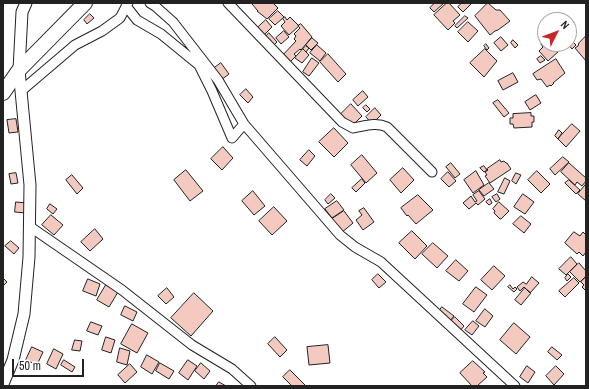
<!DOCTYPE html>
<html>
<head>
<meta charset="utf-8">
<style>
  body { margin:0 }
  #map { position:relative; width:589px; height:389px; overflow:hidden; background:#fff; font-family:"Archivo Narrow",sans-serif }
  canvas { display:block }
  .frame { position:absolute; inset:0; border:4px solid #222; pointer-events:none }
  .north { position:absolute; left:537px; top:12px; width:40px; height:40px; box-sizing:border-box; background:#fff; border:1px solid #a7a7a7; border-radius:50%; rotate:48deg; font-size:11px; font-weight:700; line-height:16px; text-align:center; color:#222 }
  .north::after { content:''; display:block; margin:auto; width:14px; height:18px; background:#c62828; clip-path:polygon(50% 0,100% 100%,50% 72%,0 100%) }
  .scale { position:absolute; left:12px; top:359px; width:72px; height:18px; box-sizing:border-box; border:2px solid #222; border-top:0; padding-left:5px; font-size:12px; line-height:14px; white-space:nowrap; color:#222; -webkit-text-stroke:3px #fff; paint-order:stroke }
</style>
</head>
<body>
<div id="map">
<canvas width="589" height="389"></canvas>
<div class="frame"></div>
<div class="north">N</div>
<div class="scale">50 m</div>
</div>
<script>
const ctx = document.querySelector('canvas').getContext('2d');
ctx.lineJoin = 'round';
function fillPath(path, color) { ctx.fillStyle = color; ctx.fill(path, 'evenodd'); }
function trace(path, color, width, dash) { ctx.strokeStyle = color; ctx.lineWidth = width; ctx.lineCap = dash ? 'butt' : 'round'; ctx.setLineDash(dash || []); ctx.stroke(path); }
const building = new Path2D(`
  M254,3H273L278,8L267,19L257,11H258L252,4Z
  M435,3H444L434,12L430,8Z
  M447,3H449L460,15L453,21L455,23L448,30L434,15Z
  M462,3H472L463,12L458,7Z
  M488,3L496,10H500L510,21L498,30L495,31L490,35L475,16Z
  M278,11L284,17L275,25L269,19Z
  M90,14L94,18L87,24L84,20Z
  M465,16L468,18L457,28L455,26Z
  M285,17L287,20L290,17L299,26L289,35L281,26L285,22L283,19Z
  M266,20L272,27L262,37L255,30Z
  M468,22L478,31L468,42L458,32Z
  M301,24L312,37L301,50L300,49L294,54L296,56L288,64L281,57L296,41L294,39L296,36L294,34L300,28L298,26Z
  M284,31L289,37L281,44L276,38Z
  M269,33L277,42L272,47L264,39Z
  M586,36V61L575,48L578,46L579,43Z
  M501,37L508,45L501,51L494,43Z
  M312,38L318,43L311,50L306,45Z
  M513,40L518,45L515,48L511,43Z
  M545,41V44H553L559,51L548,61L539,51L543,47L541,44Z
  M572,41L576,45L572,49L568,44Z
  M486,44L489,48L487,50L484,46Z
  M317,45L326,53L320,61L310,53Z
  M306,46L309,48L306,52L303,49Z
  M303,49L309,55L302,63L295,58Z
  M485,49L497,61L484,77L470,63Z
  M328,54L346,74L338,82L320,62Z
  M541,56L545,60L540,63L537,59Z
  M312,58L319,63L309,76L303,72Z
  M556,59L565,73L553,83H554L551,86L550,85L547,87L541,79L537,80L533,74Z
  M221,63L229,74L221,80L213,69Z
  M513,73L518,82L503,90L498,81Z
  M246,89L253,97L248,103L240,95Z
  M363,91L368,97L358,106L353,100Z
  M536,95L541,103L530,110L525,102Z
  M498,100L509,113L504,117L493,103Z
  M351,104L362,116L351,127L340,115Z
  M366,105L370,109L367,112L363,108Z
  M375,108L381,115L372,124L366,117Z
  M531,113V116H534V122H532V127L514,128L513,124H510V118H513V114Z
  M16,119L18,132L9,133L7,120Z
  M572,124L580,131L566,147L558,139Z
  M334,128L348,143L334,157L319,142Z
  M559,130L562,133L558,139L555,136Z
  M223,147L233,158L222,170L211,159Z
  M309,150L315,156L307,166L300,160Z
  M362,155L377,173L366,183L351,165Z
  M563,157L569,162L555,175L550,169Z
  M500,160L501,162L504,161L506,163H507L511,169L490,183L485,176L487,175L485,172L488,170L487,169Z
  M451,163L460,174L455,178L446,167Z
  M569,163L586,178V181L582,186L577,182L575,185L561,172Z
  M484,166L487,170L484,172L480,168Z
  M403,168L414,180L401,193L390,180Z
  M186,170L203,191L190,201L174,180Z
  M476,171L484,185L473,193L464,180Z
  M537,171L550,184L541,193L528,180Z
  M448,172L456,181L449,187L441,179Z
  M16,173L18,183L11,184L9,174Z
  M516,173L521,175L516,184L512,181Z
  M72,175L83,188L77,194L66,180Z
  M505,178L510,181L504,194L498,192Z
  M362,179L365,183L356,192L352,188Z
  M569,180L580,190L576,194L565,183Z
  M489,183L494,189L484,196L479,190Z
  M586,184V201L578,194Z
  M253,191L265,206L254,215L242,201Z
  M479,191L485,199L478,205L476,203L469,209L463,203L471,196L475,202L477,201L473,195Z
  M331,194L335,198L328,204L325,200Z
  M497,194L500,199L496,202L492,197Z
  M523,194L534,202L525,214L514,207Z
  M418,195L433,210L416,224L408,215L407,216L401,208Z
  M490,199L492,203L489,205L486,202Z
  M337,201L344,210L332,218L325,209Z
  M16,202L27,203L26,213L15,212Z
  M499,202L509,211L501,219H500L494,213L495,211L493,209Z
  M50,204L57,209L53,214L47,209Z
  M274,207L287,221L272,235L259,221Z
  M364,208L374,222L363,230L356,220L362,215L359,211Z
  M344,211L353,223L341,233L332,219Z
  M51,215L63,225L54,235L42,225Z
  M521,216L531,224L524,233L513,224Z
  M95,229L103,239L90,251L81,242Z
  M412,231L427,246L415,259L399,243Z
  M574,232L580,236L583,232L586,235V252L583,256L579,252L577,254L565,243Z
  M11,241L19,248L14,254L5,246Z
  M433,243L448,256L437,268L422,254Z
  M571,257L577,264L566,275L559,269Z
  M456,260L468,271L459,281L446,271Z
  M579,263L586,271V276L580,282L570,272Z
  M494,266L505,276L492,290L481,280Z
  M378,274L386,282L379,288L372,280Z
  M568,274L571,277L567,281L565,278Z
  M532,277L539,283L530,293L524,287L520,291L517,287L523,282L526,284Z
  M586,277V291L582,287L584,285L581,282Z
  M3,278L7,282L3,286Z
  M574,278L579,283L565,297L559,291Z
  M88,279L100,284L96,296L83,291Z
  M106,285L118,292L109,307L97,300Z
  M510,285L513,289L515,287L517,289L514,292L508,287Z
  M476,287L487,295L474,312L463,304Z
  M167,288L174,297L166,304L158,296Z
  M525,288L531,293L521,305L515,300Z
  M194,293L213,311L191,336L171,318Z
  M125,306L137,312L133,321L121,315Z
  M442,307L454,316L449,322L438,313Z
  M485,309L493,316L485,327L476,321Z
  M455,317L464,326L460,331L450,322Z
  M473,321L479,326L472,335L465,330Z
  M91,322L102,326L98,335L87,331Z
  M514,323L530,337L516,354L500,340Z
  M132,324L148,333L137,353L121,344Z
  M106,337L115,340L111,353L102,350Z
  M275,337L287,350L280,357L268,344Z
  M75,340L82,341L80,351L72,350Z
  M328,345L330,363L309,365L307,347Z
  M32,347L43,352L37,365L26,360Z
  M552,347L562,355L557,360L548,352Z
  M120,348L130,351L127,365L117,362Z
  M54,349L63,354L56,369L47,364Z
  M147,355L159,362L152,374L141,367Z
  M64,360L75,367L72,372L61,365Z
  M188,360L197,366L188,380L179,373Z
  M473,361L485,372L483,373L487,377L477,386H472L460,373Z
  M160,363L174,371L169,379L156,371Z
  M201,363L210,371L204,379L195,371Z
  M130,364L137,372L125,383L118,375Z
  M527,366L535,372L528,383L520,377Z
  M556,366L564,374L554,385L546,376Z
  M290,370L305,385L304,386H292L283,377Z
  M219,382L226,386H216Z`);
const minor = new Path2D(`
  M150,3L155,6L173,22L218,80L244,124L340,235L355,247L381,262L515,386
  M228,3L342,122L353,128C365,126 376,122 387,127L432,172
  M126,6L137,20L161,34L199,65L212,91L232,138L244,124
  M21,91L75,45L102,31L120,18L128,3
  M29,226L122,290L192,345L232,369L251,386`);
const tertiary = new Path2D(`
  M3,384L13,360L24,314L29,257L30,185L19,70L22,12L26,3`);
const trunk = new Path2D(`
  M3,93L19,70L85,3`);
fillPath(building, '#f3c9c0');
trace(building, '#222', 1);
trace(minor, '#222', 11);
trace(tertiary, '#222', 13);
trace(trunk, '#222', 16);
trace(minor, '#fff', 9);
trace(tertiary, '#fff', 11);
trace(trunk, '#fff', 14);
</script>
</body>
</html>
